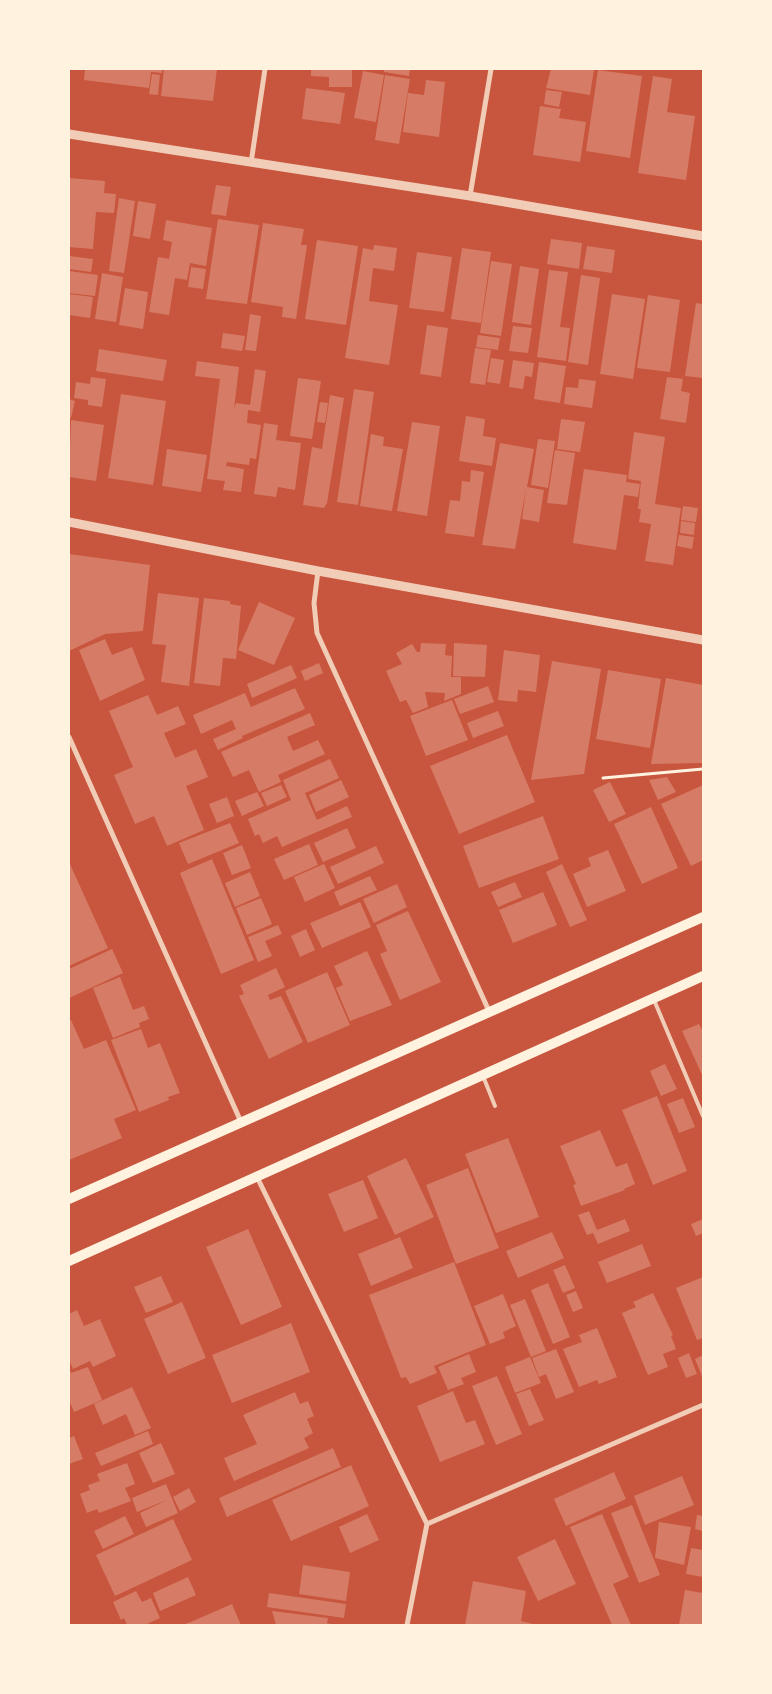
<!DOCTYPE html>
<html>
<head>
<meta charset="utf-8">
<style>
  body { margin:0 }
  #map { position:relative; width:772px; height:1694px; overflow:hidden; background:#c8553d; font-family:"Open Sans",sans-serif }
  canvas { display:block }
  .frame { position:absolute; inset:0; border:70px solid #fff3e0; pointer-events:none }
</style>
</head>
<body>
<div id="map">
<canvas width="772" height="1694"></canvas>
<div class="frame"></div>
</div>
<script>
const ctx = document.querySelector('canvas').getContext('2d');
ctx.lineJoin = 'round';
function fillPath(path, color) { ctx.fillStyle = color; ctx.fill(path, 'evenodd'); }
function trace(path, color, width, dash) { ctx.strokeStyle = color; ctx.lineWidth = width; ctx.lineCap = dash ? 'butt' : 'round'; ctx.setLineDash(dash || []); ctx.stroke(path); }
const building = new Path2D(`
  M85,69H162V73L151,72L149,88L84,80Z
  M164,69H217L213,101L161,96Z
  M311,69H352V87H329V77L311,76Z
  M384,69H410L409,76L384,72Z
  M551,69H594L590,95L546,88Z
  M598,70L642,76L630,158L586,151Z
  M363,71L384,75L376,122L354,118Z
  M152,74L160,75L158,95L149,94Z
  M385,75L410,79L399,144L375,140Z
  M653,76L672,79L667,112L695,116L686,180L638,173Z
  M426,80L445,82L439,137L403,132L408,93L424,95Z
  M306,88L345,93L340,124L302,119Z
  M546,90L562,92L559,107L544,104Z
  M540,106L561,109L559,118L586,122L580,162L533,155Z
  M69,178L105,181L104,193L116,194L114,213L96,212L93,249L69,247Z
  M216,185L231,187L226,216L211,214Z
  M119,198L135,201L124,273L109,271Z
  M138,201L156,204L150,239L133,236Z
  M218,219L259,225L247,304L206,299Z
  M166,220L212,228L206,266L190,263L187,280L175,278L169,315L149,312L158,257L169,259L172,242L163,240Z
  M263,223L304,229L301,245H307L296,319L282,317L283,307L251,302Z
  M551,239L582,243L579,269L547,264Z
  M317,240L358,246L346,325L305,319Z
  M374,245L397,248L394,271L373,268L369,301L398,305L389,365L345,358L363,248L373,250Z
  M587,246L615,250L612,273L583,269Z
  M462,248L491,252L481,323L451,319Z
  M417,252L452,257L444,312L409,308Z
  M69,256L93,259L91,272L69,269Z
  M491,261L512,264L501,336L480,333Z
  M520,266L539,269L531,325L512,322Z
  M191,267L206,269L203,289L188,287Z
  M549,270L568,272L560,327L570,328L566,361L537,357Z
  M69,271L98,275L95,296L69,293Z
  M102,273L123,277L116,322L95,319Z
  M581,275L600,278L588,365L568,362Z
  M125,288L148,292L143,329L119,325Z
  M69,294L93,297L90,318L69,315Z
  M612,294L645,299L633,379L600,374Z
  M648,295L680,300L670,372L637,368Z
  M696,303L703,304V378L685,376Z
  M250,314L261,316L256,351L245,350Z
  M427,325L448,328L441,377L420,374Z
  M513,326L532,328L528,353L509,351Z
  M223,333L245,336L242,351L221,348Z
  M478,335L500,338L498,350L476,347Z
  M475,348L491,350L485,385L470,383Z
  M99,349L167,360L163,381L96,371Z
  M491,358L504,360L500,384L487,382Z
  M513,360L534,363L532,377L525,376L523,389L509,387Z
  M197,361L239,367L234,409L236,403L250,405L255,369L266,371L260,412L248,410L247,423L261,425L256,459L250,458L249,465L227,462L226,466L244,469L241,492L223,490L225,481L207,479L220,379L195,376Z
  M539,362L566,366L560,403L534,399Z
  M91,377L106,379L102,407L88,405V400L74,398L76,382L90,384Z
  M667,377L683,379L681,391L690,393L686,423L660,419Z
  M298,378L321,381L312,439L290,436Z
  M579,379L596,381L592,408L564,404L566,387L578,388Z
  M354,389L374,392L358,505L337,502Z
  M121,394L166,401L153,485L108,478Z
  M330,395L344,398L327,503L324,508L303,505L312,447L322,449Z
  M69,399L75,401L71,418L69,417Z
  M320,402L328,403L325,423L317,422Z
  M466,416L485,419L483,436L496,438L492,466L459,461Z
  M561,419L585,422L580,452L557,449Z
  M71,420L104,425L96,481L69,477Z
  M412,422L440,426L427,516L397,511Z
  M264,423L278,425L276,440L301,443L295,490L278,487L276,497L254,494Z
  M634,432L665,437L655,504L681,508L673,565L645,561L651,524L639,522L641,509H638L641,481L628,479Z
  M371,434L384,437L383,446L403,449L392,511L360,506Z
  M538,439L555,441L548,488L531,485Z
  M500,443L534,449L527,487L544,490L539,522L522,519L526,489L515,549L482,545Z
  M167,449L207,455L201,492L162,486Z
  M555,450L575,453L567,505L547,503Z
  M584,469L627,475L626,482L640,484L638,497L624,495L616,550L573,543Z
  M471,470L484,472L474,537L445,533L450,500L460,501L462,481L470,482Z
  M683,506L698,508L696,522L681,520Z
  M681,521L695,523L694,535L680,533Z
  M679,535L694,537L692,549L677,546Z
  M69,554L150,565L143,631L105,634L69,651Z
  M158,593L199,598L189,686L161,682L166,645L152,644Z
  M204,598L230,601V604L241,606L236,659L223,658L220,686L194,683Z
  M259,602L295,618L274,665L238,650Z
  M105,639L112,655L132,647L145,680L100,701L79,650Z
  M421,643L446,644L445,655L452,656L451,677H461V694L444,701L445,693L425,692L428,707L413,713L406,700L400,702L386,671L402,664L396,653L412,644L417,652H420Z
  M454,643L487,645L485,677L453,676Z
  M504,650L540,655L536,692L518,690L517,702L498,700Z
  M552,661L601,669L584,774L531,780Z
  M319,663L323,673L305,681L301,671Z
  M291,665L297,678L252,698L247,684Z
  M608,670L661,679L650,748L596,739Z
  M666,678L703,685V763L651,764Z
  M488,686L494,702L460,714L454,699Z
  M295,688L305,709L242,736L243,738L218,750L213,739L236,729L232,720L201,734L193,715L245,693L251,707Z
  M148,695L157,715L178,706L186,724L164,733L175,758L196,749L208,777L186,786L204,830L167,846L154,816L135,824L114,775L133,767L109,711Z
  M452,700L468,740L426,756L410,716Z
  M498,711L504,726L473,738L467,723Z
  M310,713L315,725L287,737L293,751L318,740L325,754L278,775L281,782L259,792L249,770L233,777L221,752Z
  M507,735L535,802L459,834L430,766Z
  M330,759L339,778L305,793L317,820L347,806L352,817L282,847L277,836L263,843L259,834L255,836L248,819L291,800L283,780Z
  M667,777L676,792L658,800L649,780Z
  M341,780L349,797L316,812L309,795Z
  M610,782L626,814L609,822L593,790Z
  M281,785L287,797L267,806L261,793Z
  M703,785V860L691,866L661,804Z
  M257,792L264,806L242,816L235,801Z
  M227,797L234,816L217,823L209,804Z
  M651,807L678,868L642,884L614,824Z
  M543,816L559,859L479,888L463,846Z
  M230,823L239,843L188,864L179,843Z
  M347,828L356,848L323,862L314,843Z
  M309,844L318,865L284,880L274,859Z
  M242,845L251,868L232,875L223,853Z
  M376,846L384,863L338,884L330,867Z
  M608,850L626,891L587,907L573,874L591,866L588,858Z
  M212,859L254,960L221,974L180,873Z
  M69,862L108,948L69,966Z
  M324,864L335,888L305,902L294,877Z
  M562,864L587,920L570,927L546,872Z
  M250,872L260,896L235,907L225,883Z
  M370,876L377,890L340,906L334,892Z
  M515,882L522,897L498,907L491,892Z
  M397,884L407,907L374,923L363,899Z
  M543,892L557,925L513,943L499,910Z
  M261,898L272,924L247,935L236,908Z
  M360,902L371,927L322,948L310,923Z
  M408,911L441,982L400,1000L380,954L387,951L376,925Z
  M278,925L282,934L265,941L272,956L258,962L248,937Z
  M306,929L315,950L300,957L291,936Z
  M112,949L123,973L69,998V969Z
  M367,951L392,1005L350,1021L336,988L343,985L334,966Z
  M276,968L285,987L268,995L270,1000L281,996L303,1042L269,1059L239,996L244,994L240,985Z
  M327,972L350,1025L308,1043L285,991Z
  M120,977L133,1010L144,1006L149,1019L139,1023L140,1027L113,1038L93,988Z
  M71,1020L84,1049L106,1040L136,1110L114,1119L122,1138L69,1160V1021Z
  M699,1024L703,1032V1077L682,1031Z
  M141,1029L148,1048L160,1043L180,1093L168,1097L169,1100L139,1112L111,1040Z
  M665,1064L677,1089L661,1096L650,1071Z
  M657,1096L687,1171L653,1185L622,1110Z
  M683,1098L695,1127L679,1133L667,1104Z
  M600,1130L616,1167L627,1163L635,1184L624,1189L625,1190L581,1206L573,1185L576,1184L560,1146Z
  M508,1138L539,1217L496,1233L465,1154Z
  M406,1158L434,1217L395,1235L367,1176Z
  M468,1168L499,1248L456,1264L426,1185Z
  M363,1180L378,1218L344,1232L328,1194Z
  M589,1211L597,1230L625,1219L630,1231L598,1244L593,1233L587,1235L578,1215Z
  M703,1219V1233L696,1236L691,1224Z
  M248,1229L282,1307L241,1325L206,1247Z
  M552,1232L564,1258L518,1278L506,1251Z
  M400,1237L413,1268L371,1286L358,1254Z
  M642,1244L651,1266L607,1283L598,1262Z
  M454,1262L486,1345L434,1366L437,1373L410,1384L406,1377L401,1378L369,1295Z
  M565,1265L575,1288L563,1293L553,1270Z
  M161,1276L173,1302L146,1313L134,1287Z
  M703,1277V1338L697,1340L676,1288Z
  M548,1283L570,1337L553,1344L531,1290Z
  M576,1291L583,1308L573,1312L566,1295Z
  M653,1293L673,1335L671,1336L676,1349L663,1354L668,1367L648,1375L622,1313L636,1307L633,1302Z
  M503,1294L516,1326L503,1332L505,1338L490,1344L474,1306Z
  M525,1299L546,1351L531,1357L510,1305Z
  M182,1302L206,1358L168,1374L144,1319Z
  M77,1310L84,1326L100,1319L116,1356L93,1367L90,1361L73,1369L69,1360V1314Z
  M291,1323L310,1372L232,1403L212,1355Z
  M597,1328L617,1377L599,1384L597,1380L579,1387L563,1349L582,1342L579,1335Z
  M556,1349L574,1392L556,1399L546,1374L539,1377L532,1358Z
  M689,1353L697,1374L686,1378L678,1358Z
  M469,1354L476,1372L461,1378L464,1384L448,1390L438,1367Z
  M703,1355V1375L702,1376L695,1359Z
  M530,1357L541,1383L515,1393L505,1367Z
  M69,1367L71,1373L88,1367L102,1400L74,1412L69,1400Z
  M497,1376L522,1434L496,1445L472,1386Z
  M132,1387L151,1428L135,1435L126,1414L103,1425L94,1404Z
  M530,1389L544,1420L529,1426L516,1394Z
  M453,1391L466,1423L475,1420L485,1444L440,1462L417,1406Z
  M295,1392L300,1404L308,1401L314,1416L307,1419L313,1433L304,1438L309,1448L234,1481L224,1458L257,1444L243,1415Z
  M148,1431L153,1444L101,1466L95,1453Z
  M74,1436L83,1459L69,1464V1438Z
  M161,1443L175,1474L153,1483L139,1453Z
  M333,1448L341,1467L227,1517L219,1498Z
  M127,1463L135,1484L125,1488L131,1501L99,1513L97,1509L87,1513L80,1494L90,1490L88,1485L100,1481L97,1474Z
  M351,1465L369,1506L291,1541L272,1500Z
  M614,1472L626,1499L566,1526L554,1499Z
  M682,1476L694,1505L645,1525L634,1496Z
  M166,1484L178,1513L146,1527L140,1513L167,1500L137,1512L132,1498Z
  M189,1488L196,1502L180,1511L173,1497Z
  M632,1505L660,1575L639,1583L611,1513Z
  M367,1514L379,1540L350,1553L339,1527Z
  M602,1514L629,1577L613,1584L631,1625H612L570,1527Z
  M697,1515L703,1516V1531L695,1529Z
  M125,1516L134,1534L103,1549L94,1531Z
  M173,1519L192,1560L115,1596L96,1555Z
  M659,1522L691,1527L684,1565L655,1558Z
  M555,1539L576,1584L538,1601L517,1557Z
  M691,1548L703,1550V1577L686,1574Z
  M303,1565L350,1572L346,1601L299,1594Z
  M188,1577L196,1595L160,1611L153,1593Z
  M473,1581L526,1591L521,1621L537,1625H465Z
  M685,1590L703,1593V1625H679Z
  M136,1591L142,1602L151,1598L160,1618L145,1625H127L124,1618L121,1620L113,1602Z
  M269,1593L346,1604L344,1618L267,1607Z
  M232,1604L241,1625H183L200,1618Z
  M272,1611L328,1618L327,1623L333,1625H276Z`);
const path = new Path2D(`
  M603,778L703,769`);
const service = new Path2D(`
  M654,1000L703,1116
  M483,1076L495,1106`);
const minor = new Path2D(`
  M251,163L265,69
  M470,196L491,69
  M318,571L314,603L317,633L489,1011
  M69,737L241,1122
  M257,1177L427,1524
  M427,1524L703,1405
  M407,1625L427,1524`);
const tertiary = new Path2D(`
  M69,134L470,196L703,236
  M69,522L318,571L703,640`);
const secondary = new Path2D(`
  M69,1199L703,917
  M69,1261L703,976`);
fillPath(building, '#d67c66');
trace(path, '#fff3e0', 3);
trace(service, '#f1ccb7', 4);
trace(minor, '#f1ccb7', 5);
trace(tertiary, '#f1ccb7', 9);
trace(secondary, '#fff3e0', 10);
</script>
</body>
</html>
